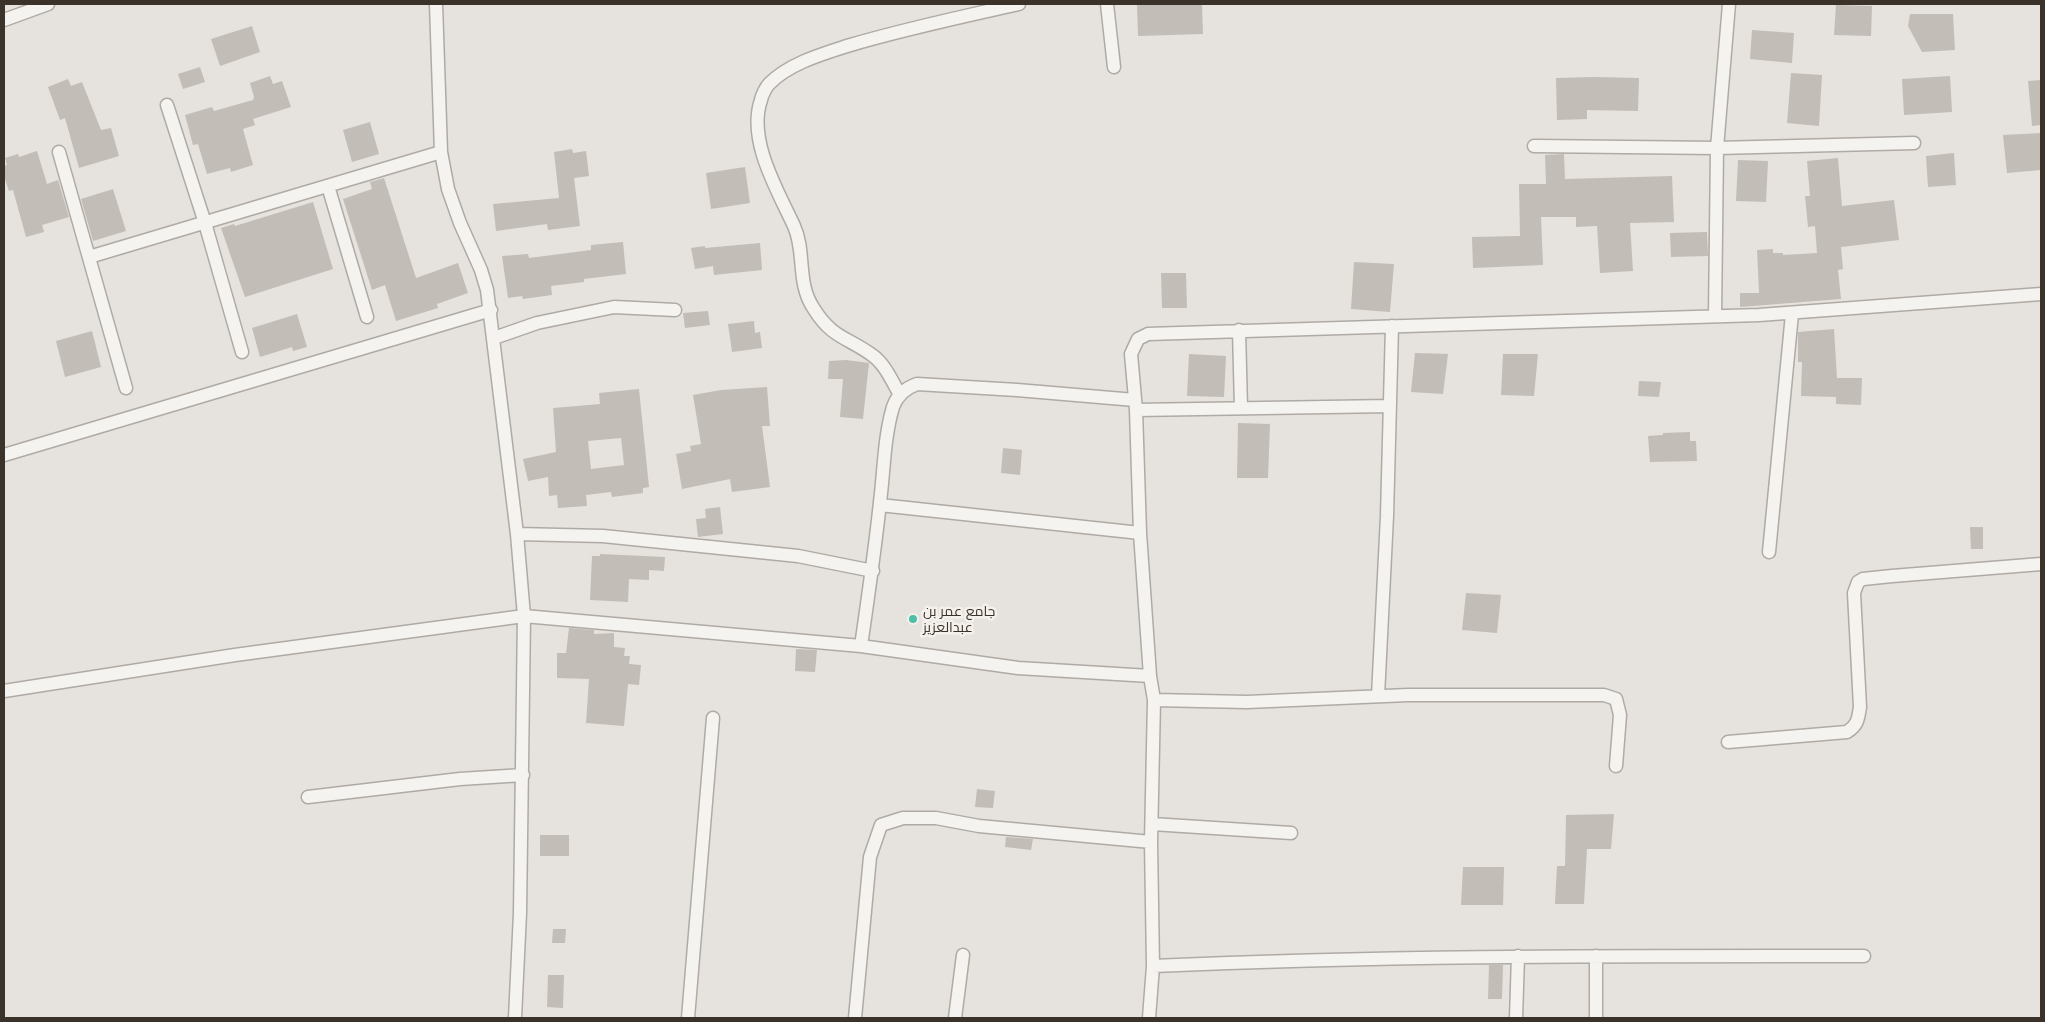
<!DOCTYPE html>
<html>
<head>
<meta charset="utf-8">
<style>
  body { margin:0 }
  #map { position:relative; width:2045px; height:1022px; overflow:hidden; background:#e6e2de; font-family:Lato,sans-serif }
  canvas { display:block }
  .frame { position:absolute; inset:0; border:5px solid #3b3329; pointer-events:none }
</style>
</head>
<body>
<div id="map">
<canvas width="2045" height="1022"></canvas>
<div class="frame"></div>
</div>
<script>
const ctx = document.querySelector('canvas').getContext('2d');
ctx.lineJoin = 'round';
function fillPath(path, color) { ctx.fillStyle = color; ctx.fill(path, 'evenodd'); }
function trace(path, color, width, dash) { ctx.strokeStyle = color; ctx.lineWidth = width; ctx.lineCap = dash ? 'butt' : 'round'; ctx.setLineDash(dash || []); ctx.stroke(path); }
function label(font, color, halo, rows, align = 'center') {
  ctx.font = font + ' Lato,Cairo,sans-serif'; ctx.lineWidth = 5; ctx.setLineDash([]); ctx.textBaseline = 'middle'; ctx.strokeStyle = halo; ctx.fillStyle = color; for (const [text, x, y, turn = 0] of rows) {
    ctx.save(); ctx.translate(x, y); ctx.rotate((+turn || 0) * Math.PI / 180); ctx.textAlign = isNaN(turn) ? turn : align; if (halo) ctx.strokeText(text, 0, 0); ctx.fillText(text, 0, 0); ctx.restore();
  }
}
const building = new Path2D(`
  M1137,4H1202L1203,34L1138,36Z
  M1836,5L1872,6L1871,36L1834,35Z
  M1910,14H1953L1955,50L1922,52L1908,26Z
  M252,26L260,52L220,66L211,39Z
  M1752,30L1794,33L1792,63L1750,59Z
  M200,67L205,82L183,89L178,74Z
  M1791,73L1822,75L1819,126L1787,123Z
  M270,76L273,84L282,81L291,107L253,119L255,125L243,129L253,165L231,172L230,168L207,174L198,144L193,145L185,115L212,107L214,111L253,100L254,97L250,83Z
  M1950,76L1952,112L1904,115L1902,79Z
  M1595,77L1639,78L1638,111L1587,110V119L1557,120L1556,78Z
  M68,79L71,86L82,82L101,130L111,128L119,156L79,168L65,118L60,120L48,87Z
  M2041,80V125L2032,126L2028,81Z
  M370,122L379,154L352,162L343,130Z
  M2041,133V170L2007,173L2003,135Z
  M572,149L573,153L586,151L589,176L574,178L580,226L548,230L547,224L496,231L493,204L559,198L554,152Z
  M37,151L47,184L58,180L69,217L42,225L44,232L26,237L13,190L9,191L4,176V166L7,165L5,158L18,154L19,157Z
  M1954,153L1956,185L1928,187L1926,156Z
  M1564,154L1565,179L1672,176L1674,222L1630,223L1633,271L1600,273L1597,226L1576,227V217H1541L1543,265L1473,268L1472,237L1520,236L1519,184H1546L1545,155Z
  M1838,158L1842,206L1894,200L1899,240L1841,247L1843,269L1838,270L1841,299L1740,307V293H1759L1757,250L1773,249V253H1783V255L1817,253L1815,226L1808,227L1805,196H1810L1807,161Z
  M1738,160L1768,161L1766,202L1736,201Z
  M745,167L750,203L711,209L706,173Z
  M384,178L416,278L458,263L468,293L437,304L438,308L396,321L385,285L372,290L343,199L372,189L370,182Z
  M113,189L126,231L93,241L81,199Z
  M313,202L333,269L245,297L221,228L234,224L235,226Z
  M1707,232L1708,256L1671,257L1670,233Z
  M623,242L626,274L584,279V282L551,286L552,295L523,299L522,296L508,298L502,256L528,254L529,258L591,250V245Z
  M760,243L762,270L714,275L713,266L695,269L691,248L705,246V248Z
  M1354,262L1394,264L1390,312L1351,309Z
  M1161,273H1186L1187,308H1162Z
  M708,311L710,325L685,328L683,313Z
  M297,314L307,347L293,351L292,347L260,357L252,328Z
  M754,321L755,333L760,332L762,348L732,352L728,324Z
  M1834,329L1837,378H1862L1861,405L1836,404V397L1801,396L1802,362H1798V332Z
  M92,331L101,367L65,377L56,341Z
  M1415,353L1448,354L1443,394L1411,392Z
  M1189,354L1226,356L1224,397L1187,396Z
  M1503,354H1538L1534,396L1501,395Z
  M846,360L869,363L863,419L840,417L843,379H828L829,361Z
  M1639,381L1661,382L1659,397L1638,396Z
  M767,387L770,426H762L770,487L732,492L730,479L682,489L676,454L691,451L690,446L701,444L693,395L721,390Z
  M639,389L649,487L643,488V493L612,497L611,492L586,495L587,506L558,508L557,495L549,496L548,477L528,481L523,459L556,452L553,408L600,404L599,393ZM621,438L624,465L591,469L588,441Z
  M1238,423L1270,424L1268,478H1237Z
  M1690,432V441H1696L1697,461L1650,462L1648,436L1663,435V433Z
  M1003,448L1022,450L1020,475L1001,473Z
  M720,507L723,534L698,537L696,519L706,518L705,509Z
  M1970,527H1983V549H1971Z
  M600,554L665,557L664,571L649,570V580L629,579L628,602L590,600L592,556H600Z
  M1466,593L1501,595L1497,633L1462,630Z
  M569,628L594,630V634L614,633V647L625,648L624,656H630L629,664L641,665L639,685L628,684L624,726L586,723L589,679L557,678V653H566Z
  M796,649L817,650L815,672L795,671Z
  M977,789L995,791L993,808L975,807Z
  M1614,814L1611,849H1587L1584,904H1555L1557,866H1565L1566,815Z
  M540,835H569V856H540Z
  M1006,837L1033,839L1031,850L1005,847Z
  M1463,867H1504L1503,905H1461Z
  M553,929H566L565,943H552Z
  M1489,965H1503L1502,999H1488Z
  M548,975H564L563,1008L547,1007Z`);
const minor = new Path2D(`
  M436,4L441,152L448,189L460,223L481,270L487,290L517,534L524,616L520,913L515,1018
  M1107,4L1114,67
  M4,20L48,4
  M167,105L205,223L242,352
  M1534,146L1717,148L1914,143
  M59,152L126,388
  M328,186L367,317
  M89,257L441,152
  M1715,316L1717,148L1729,4
  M1239,330L1241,408
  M494,338L537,323L614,307L675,310
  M900,395C892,381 885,364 872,355C847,337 832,338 814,309C796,283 806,252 794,226C778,191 747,140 761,100C762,95 766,87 769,84C788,64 822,54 847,46C904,29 961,17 1019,4
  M1136,410L1390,406
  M4,455L491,310
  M880,505L1140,533
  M517,534L603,536L798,556L873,571
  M1769,552L1792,314
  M861,646C868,598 875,550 880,502C884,471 884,437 893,407C897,395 906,388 917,384L1017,390L1135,400
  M4,691L235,655L524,616L861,646L1018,668L1150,676
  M1378,696L1387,516L1392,326
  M1154,700L1247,702L1408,695H1604L1616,699L1620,715L1616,766
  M1728,742L1847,732C1858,725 1858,719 1860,707L1854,593L1858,582L1863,579L1892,576L2041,564
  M308,797L460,779L523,775
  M1152,824L1291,833
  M1596,956V1018
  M1153,966C1390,955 1627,956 1864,956
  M688,1018L713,718
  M855,1018L870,857L881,825L903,818H936L979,826L1151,842
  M955,1018L963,955
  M1149,1018L1153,966L1151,842L1154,700L1150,676L1140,533L1136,410L1131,354L1138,339L1148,334L1759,315L2041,294
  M1516,1018L1518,956`);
const markers = [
  [913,619,5,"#4fbea8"]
];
const poiNames = [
  ["جامع عمر بن",923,611],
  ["عبدالعزيز",923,627]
];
fillPath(building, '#c2bdb6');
trace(minor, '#afaaa4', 15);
trace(minor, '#f5f3f0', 12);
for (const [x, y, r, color] of markers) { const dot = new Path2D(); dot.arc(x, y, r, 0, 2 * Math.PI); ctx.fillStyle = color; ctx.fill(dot); trace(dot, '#f4f1ed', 2); }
label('14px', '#3b3329', '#f4f1ed', poiNames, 'left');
</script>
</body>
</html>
